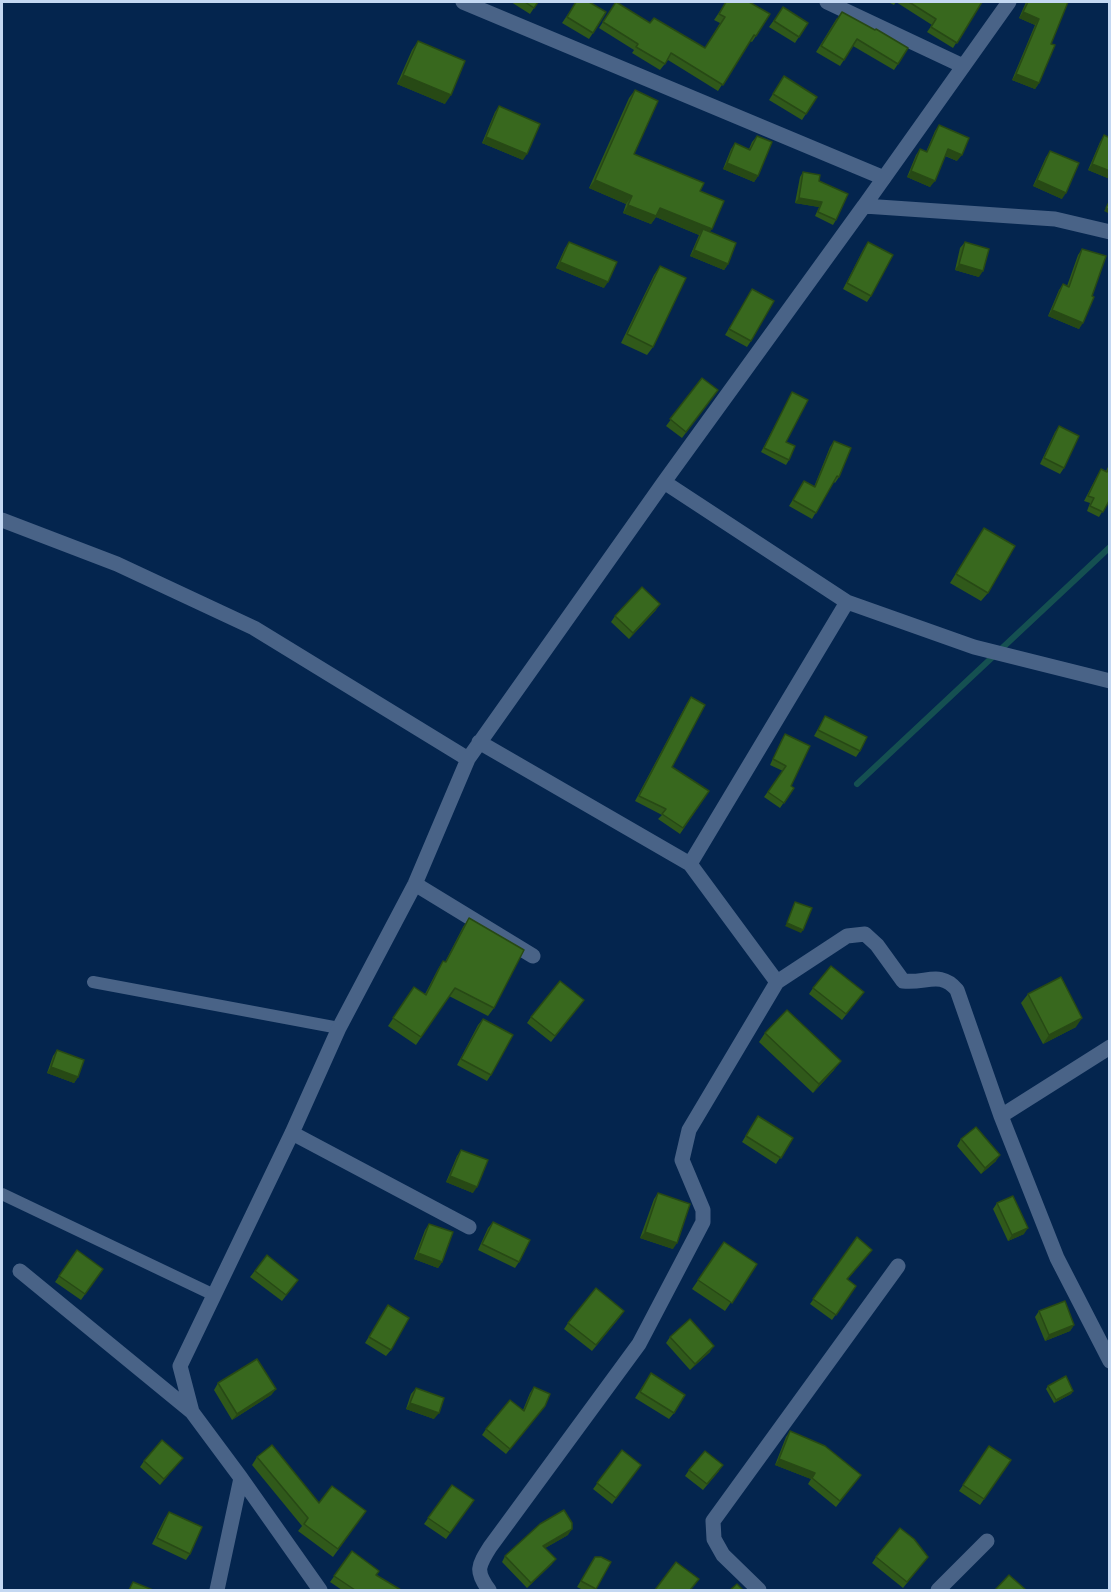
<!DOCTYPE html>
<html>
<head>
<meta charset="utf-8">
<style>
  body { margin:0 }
  #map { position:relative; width:1111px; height:1592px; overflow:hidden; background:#04254e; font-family:"Golos Text",sans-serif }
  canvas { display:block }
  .frame { position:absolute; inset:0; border:3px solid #c4d8f2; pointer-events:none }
</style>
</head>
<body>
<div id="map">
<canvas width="1111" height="1592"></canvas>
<div class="frame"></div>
</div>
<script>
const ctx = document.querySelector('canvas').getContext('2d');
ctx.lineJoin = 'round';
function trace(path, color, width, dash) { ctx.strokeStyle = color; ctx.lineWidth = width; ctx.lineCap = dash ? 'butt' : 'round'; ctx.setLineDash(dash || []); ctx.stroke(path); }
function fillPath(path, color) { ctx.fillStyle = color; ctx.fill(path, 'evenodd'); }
const stream = new Path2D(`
  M857,784L1110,547`);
const service = new Path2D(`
  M93,982L339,1028
  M2,1194L214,1295`);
const minor = new Path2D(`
  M463,2L884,178
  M827,2L963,66
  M864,206L1009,2
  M664,482L847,602L974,647L1110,681
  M2,520L117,564L254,628L468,759
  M479,742L690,864L777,982L689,1130L682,1160L703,1210V1222L639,1344L490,1547C478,1566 475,1571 489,1590
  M690,864L847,602
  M415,884L533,956
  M777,982L847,936L865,934L877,945L903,981C926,984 940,970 957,990L1001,1116L1057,1258L1110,1361
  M1001,1116L1110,1047
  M292,1133L469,1227
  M20,1271L192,1412
  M217,1590L241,1478
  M320,1590L241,1478L192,1412L180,1366L292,1133L339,1028L415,884L468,759L664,482L864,206L1055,219L1110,232
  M759,1590L723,1555L714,1539L713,1521L898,1266
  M938,1590L987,1541`);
const wall = new Path2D(`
  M511,2H538L530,14Z
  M576,2L593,33L589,39L562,23Z
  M616,2L650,23L705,48L720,23L714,20L726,2L756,36L752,42L750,41L718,91L668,60L660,70L632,53L634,50L599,28Z
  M888,2H982L953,48L927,32L932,25L896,2L894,5Z
  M1026,2H1068L1051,44L1039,83L1035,89L1012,80L1035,25L1019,18Z
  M783,7L808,23L795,43L769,27Z
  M837,18L898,64L894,70L853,46L840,66L816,52Z
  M418,41L445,104L397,84L412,50Z
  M784,76L817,97L802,120L769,100Z
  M635,90L634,154L700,191L710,232L728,264L724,270L690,256L699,235L656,217L651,224L623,213L626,204L589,188L629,98Z
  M499,106L523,160L482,143L495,112Z
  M939,125L957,161L945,156L930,187L907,177L916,155L920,149L926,152L935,131Z
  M1104,135L1110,179L1088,170L1100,142Z
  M757,136L758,176L754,182L723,169L731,149L735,143L749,149L752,142Z
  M1050,151L1062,199L1033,186L1046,157Z
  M803,172L819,181L836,220L833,225L815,216L819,207L795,203L800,177Z
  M569,242L604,288L556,268L565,248Z
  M868,242L871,296L867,302L843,289L864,248Z
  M965,242L979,277L955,270L960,248Z
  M1082,249L1092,296L1079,329L1048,316L1059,290L1063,284L1067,286L1078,255Z
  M660,266L653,347L647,355L621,343L654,275Z
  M752,289L751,341L747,347L725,335Z
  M702,378L718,390L682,438L666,426Z
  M792,392L786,442L789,460L786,465L761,452Z
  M1059,426L1064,468L1060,474L1040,464L1055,432Z
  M834,441L839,477L835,483L834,482L812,519L789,506L804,481L814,487L830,447Z
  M1110,463V499L1099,517L1087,511L1090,503L1084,501L1098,474L1101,469L1106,471Z
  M984,528L988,593L981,601L950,583Z
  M656,610L629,639L611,622L615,616Z
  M691,697L672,767L709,791L680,834L658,819L662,815L635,801L687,703Z
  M825,716L860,751L856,757L814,736Z
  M785,734L791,786L794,788L780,808L764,797L783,771L770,765L782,739Z
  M469,918L494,1008L488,1016L449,996L416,1045L388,1026L414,987L425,994L438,969L443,961L445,962L463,927Z
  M813,988L864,992L842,1020L809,994Z
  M1028,994L1076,1027L1043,1044L1021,1003Z
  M584,1000L551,1042L527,1023L531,1017Z
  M483,1019L491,1075L487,1081L457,1065L478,1025Z
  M765,1033L834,1070L813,1093L759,1042Z
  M57,1050L78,1077L74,1083L47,1073L53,1056Z
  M754,1122L793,1138L776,1164L742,1142Z
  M961,1139L996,1161L981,1174L957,1146Z
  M461,1150L473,1193L446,1182L457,1156Z
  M658,1193L673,1249L640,1238L654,1199Z
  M997,1203L1024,1234L1008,1241L993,1209Z
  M493,1222L519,1262L515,1268L478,1250L488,1228Z
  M429,1224L442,1262L438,1268L414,1259L425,1230Z
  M857,1237L868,1255L847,1280L856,1286L832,1320L810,1304Z
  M724,1242L757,1264L725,1311L692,1289Z
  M77,1250L103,1269L81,1300L55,1282Z
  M267,1255L298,1280L282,1301L250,1277Z
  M388,1305L391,1350L386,1356L365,1343Z
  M1039,1311L1074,1325L1070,1331L1045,1341L1035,1317Z
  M620,1317L592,1351L564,1329L568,1323Z
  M670,1337L710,1352L690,1370L666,1343Z
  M651,1373L674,1413L669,1419L635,1398Z
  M218,1383L276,1389L271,1395L232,1420L214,1390Z
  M1048,1386L1073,1391L1071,1394L1054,1403L1046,1389Z
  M534,1387L541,1411L506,1454L482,1435L486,1429L523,1410L530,1393Z
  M416,1388L434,1419L406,1409L411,1394Z
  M790,1431L861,1475L836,1507L808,1484L811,1479L775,1465L786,1437Z
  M989,1446L1011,1460L980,1505L959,1491Z
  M622,1450L641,1465L612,1504L593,1489Z
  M257,1457L319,1503L366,1511L333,1557L298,1531L302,1526L252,1465Z
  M183,1458L160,1485L140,1467L144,1461Z
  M689,1470L719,1471L703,1490L685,1476Z
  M452,1485L474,1500L446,1539L424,1524Z
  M169,1512L190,1554L186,1560L152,1544L165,1518Z
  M568,1535L545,1548L552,1564L527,1588L502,1562L505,1556Z
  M352,1551L376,1575L401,1590H342L330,1582Z
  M595,1557L611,1562L595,1590H583L577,1587Z
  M876,1557H928L903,1588L872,1563Z`);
const shadedWall = new Path2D(`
  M1023,12L1039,19L1035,25L1019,18Z
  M1016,74L1039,83L1035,89L1012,80Z
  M403,75L451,95L445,104L397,84Z
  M486,137L527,154L523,160L482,143Z
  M948,149L962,155L957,161L944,155Z
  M727,163L758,176L754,182L723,169Z
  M1092,164L1110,171V179L1088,170Z
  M911,171L935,181L930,187L907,177Z
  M595,180L632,196L626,204L589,188Z
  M1037,180L1066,193L1062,199L1033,186Z
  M799,198L822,202L819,207L795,203Z
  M628,205L660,208L712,229L706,237L703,229L699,235L656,217L651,224L623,213Z
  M1106,208L1110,210V214L1104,211Z
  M694,250L728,264L724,270L690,256Z
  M560,262L608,282L604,288L556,268Z
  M959,264L983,271L979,277L955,270Z
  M1052,310L1083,323L1079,329L1048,316Z
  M660,604L656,610L629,639L633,633Z
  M787,923L803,930L801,933L785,926Z
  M1082,1018L1076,1027L1043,1044L1049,1035Z
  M841,1061L834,1070L813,1093L819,1084Z
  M51,1067L78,1077L74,1083L47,1073Z
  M1000,1155L996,1161L981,1174L985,1168Z
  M450,1176L477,1187L473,1193L446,1182Z
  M1028,1228L1024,1234L1008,1241L1012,1235Z
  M645,1232L677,1243L673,1249L640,1238Z
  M418,1253L442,1262L438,1268L414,1259Z
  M1074,1325L1070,1331L1045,1341L1049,1335Z
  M714,1346L710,1352L690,1370L695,1364Z
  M276,1389L271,1395L232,1420L237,1414Z
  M1073,1391L1071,1394L1054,1403L1056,1400Z
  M410,1403L439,1413L434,1419L406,1409Z
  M183,1458L178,1464L160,1485L164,1479Z
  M779,1459L815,1473L811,1479L775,1465Z
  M572,1529L568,1535L540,1551L543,1546Z
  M556,1559L552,1564L527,1588L531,1583Z`);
const building = new Path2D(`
  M525,2H538L534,8Z
  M576,2H589L606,12L593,33L567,17Z
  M616,2L650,23L654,18L705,48L725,17L719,14L726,2H749L770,14L756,36L754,35L723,85L671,53L665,64L636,47L638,44L603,22Z
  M909,2H982L957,43L931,27L936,19Z
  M1028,2H1068L1051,44L1055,45L1039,83L1016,74L1039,19L1023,12Z
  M783,7L808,23L799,37L774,21Z
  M842,12L875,30L876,29L908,48L898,64L857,39L844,60L821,46Z
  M418,41L465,61L451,95L403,75Z
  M784,76L817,97L806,114L773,94Z
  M635,90L658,101L634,154L704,183L700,191L724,201L712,229L660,208L656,216L628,205L632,196L595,180Z
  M499,106L540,124L527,154L486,137Z
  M939,125L969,138L962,155L948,149L935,181L911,171L920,149L927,152Z
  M1104,135L1110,138V171L1092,164Z
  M757,136L772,142L758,176L727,163L735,143L750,150Z
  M1050,151L1079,163L1066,193L1037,180Z
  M803,172L820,175L819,181L848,194L836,220L818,212L822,202L799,198Z
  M1110,200V210L1106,208Z
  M703,229L736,243L728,264L694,250Z
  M569,242L617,262L608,282L560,262Z
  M868,242L893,255L871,296L847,283Z
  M965,242L989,249L983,271L959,264Z
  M1082,249L1106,256L1092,296L1094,297L1083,323L1052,310L1063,284L1069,287Z
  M660,266L686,278L653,347L627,334Z
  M752,289L774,301L751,341L729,329Z
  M702,378L718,390L686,432L670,419Z
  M792,392L808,400L786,442L795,446L789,460L764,448Z
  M1059,426L1079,436L1064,468L1044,458Z
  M834,441L851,448L839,477L837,476L816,513L793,500L804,481L815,487Z
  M1110,466V499L1103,512L1090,506L1094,498L1088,496L1101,469L1107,472Z
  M984,528L1015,546L988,593L956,574Z
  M642,587L660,604L633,633L615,616Z
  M691,697L705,705L672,767L709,791L683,828L662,814L666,809L639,796Z
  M825,716L867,737L860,751L818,730Z
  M785,734L810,746L791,786L794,788L784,803L768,792L786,766L773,759Z
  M795,902L812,908L803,930L787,923Z
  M469,918L524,950L494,1008L455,988L421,1037L393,1018L414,987L426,995L443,961L446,962Z
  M831,966L864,992L846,1014L813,988Z
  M1061,977L1082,1018L1049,1035L1028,994Z
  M560,981L584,1000L555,1036L531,1017Z
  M787,1010L841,1061L819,1084L765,1033Z
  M483,1019L513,1035L491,1075L461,1059Z
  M57,1050L84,1060L78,1077L51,1067Z
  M758,1116L793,1138L781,1158L746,1136Z
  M976,1127L1000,1155L985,1168L961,1139Z
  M461,1150L488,1160L477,1187L450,1176Z
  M658,1193L690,1204L677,1243L645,1232Z
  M1013,1196L1028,1228L1012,1235L997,1203Z
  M493,1222L530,1240L519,1262L482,1244Z
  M429,1224L453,1232L442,1262L418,1253Z
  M857,1237L872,1250L847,1279L856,1286L836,1315L813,1299Z
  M724,1242L757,1264L732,1303L698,1280Z
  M77,1250L103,1269L85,1294L59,1276Z
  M267,1255L298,1280L286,1295L255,1271Z
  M596,1288L624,1311L596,1345L568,1323Z
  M1065,1301L1074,1325L1049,1335L1039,1311Z
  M388,1305L409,1318L391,1350L369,1337Z
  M690,1319L714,1346L695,1364L670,1337Z
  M257,1359L276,1389L237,1414L218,1383Z
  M651,1373L685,1395L674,1413L640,1392Z
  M1066,1376L1073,1391L1056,1400L1048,1386Z
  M534,1387L550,1394L545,1406L510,1449L486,1429L510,1400L524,1411Z
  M416,1388L444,1398L439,1413L410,1403Z
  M790,1431L825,1446L861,1475L840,1501L812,1478L815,1473L779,1459Z
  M162,1440L183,1458L164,1479L144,1461Z
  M272,1445L319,1503L332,1486L366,1511L338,1549L304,1524L308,1518L257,1457Z
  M989,1446L1011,1460L984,1499L963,1485Z
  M622,1450L641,1465L616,1498L597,1483Z
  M705,1451L723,1465L707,1484L689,1470Z
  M452,1485L474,1500L450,1533L428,1518Z
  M564,1510L572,1523V1529L543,1546L556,1559L531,1583L505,1556L540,1524Z
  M169,1512L202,1527L190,1554L157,1538Z
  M900,1528L914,1539L928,1557L907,1582L876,1557Z
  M352,1551L379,1571L376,1575L401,1590H355L334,1576Z
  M595,1557H601L611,1562L596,1589L581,1581Z
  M676,1562L699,1579L690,1590H655Z
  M1009,1575L1026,1590H995Z
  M133,1582L153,1590H129Z
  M737,1584L743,1590H730Z`);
trace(stream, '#155051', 6);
trace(service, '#496387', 12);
trace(minor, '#496387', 15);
fillPath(wall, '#30591a');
fillPath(shadedWall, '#274915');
fillPath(building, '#38681e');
trace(building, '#274915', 1.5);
</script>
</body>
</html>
